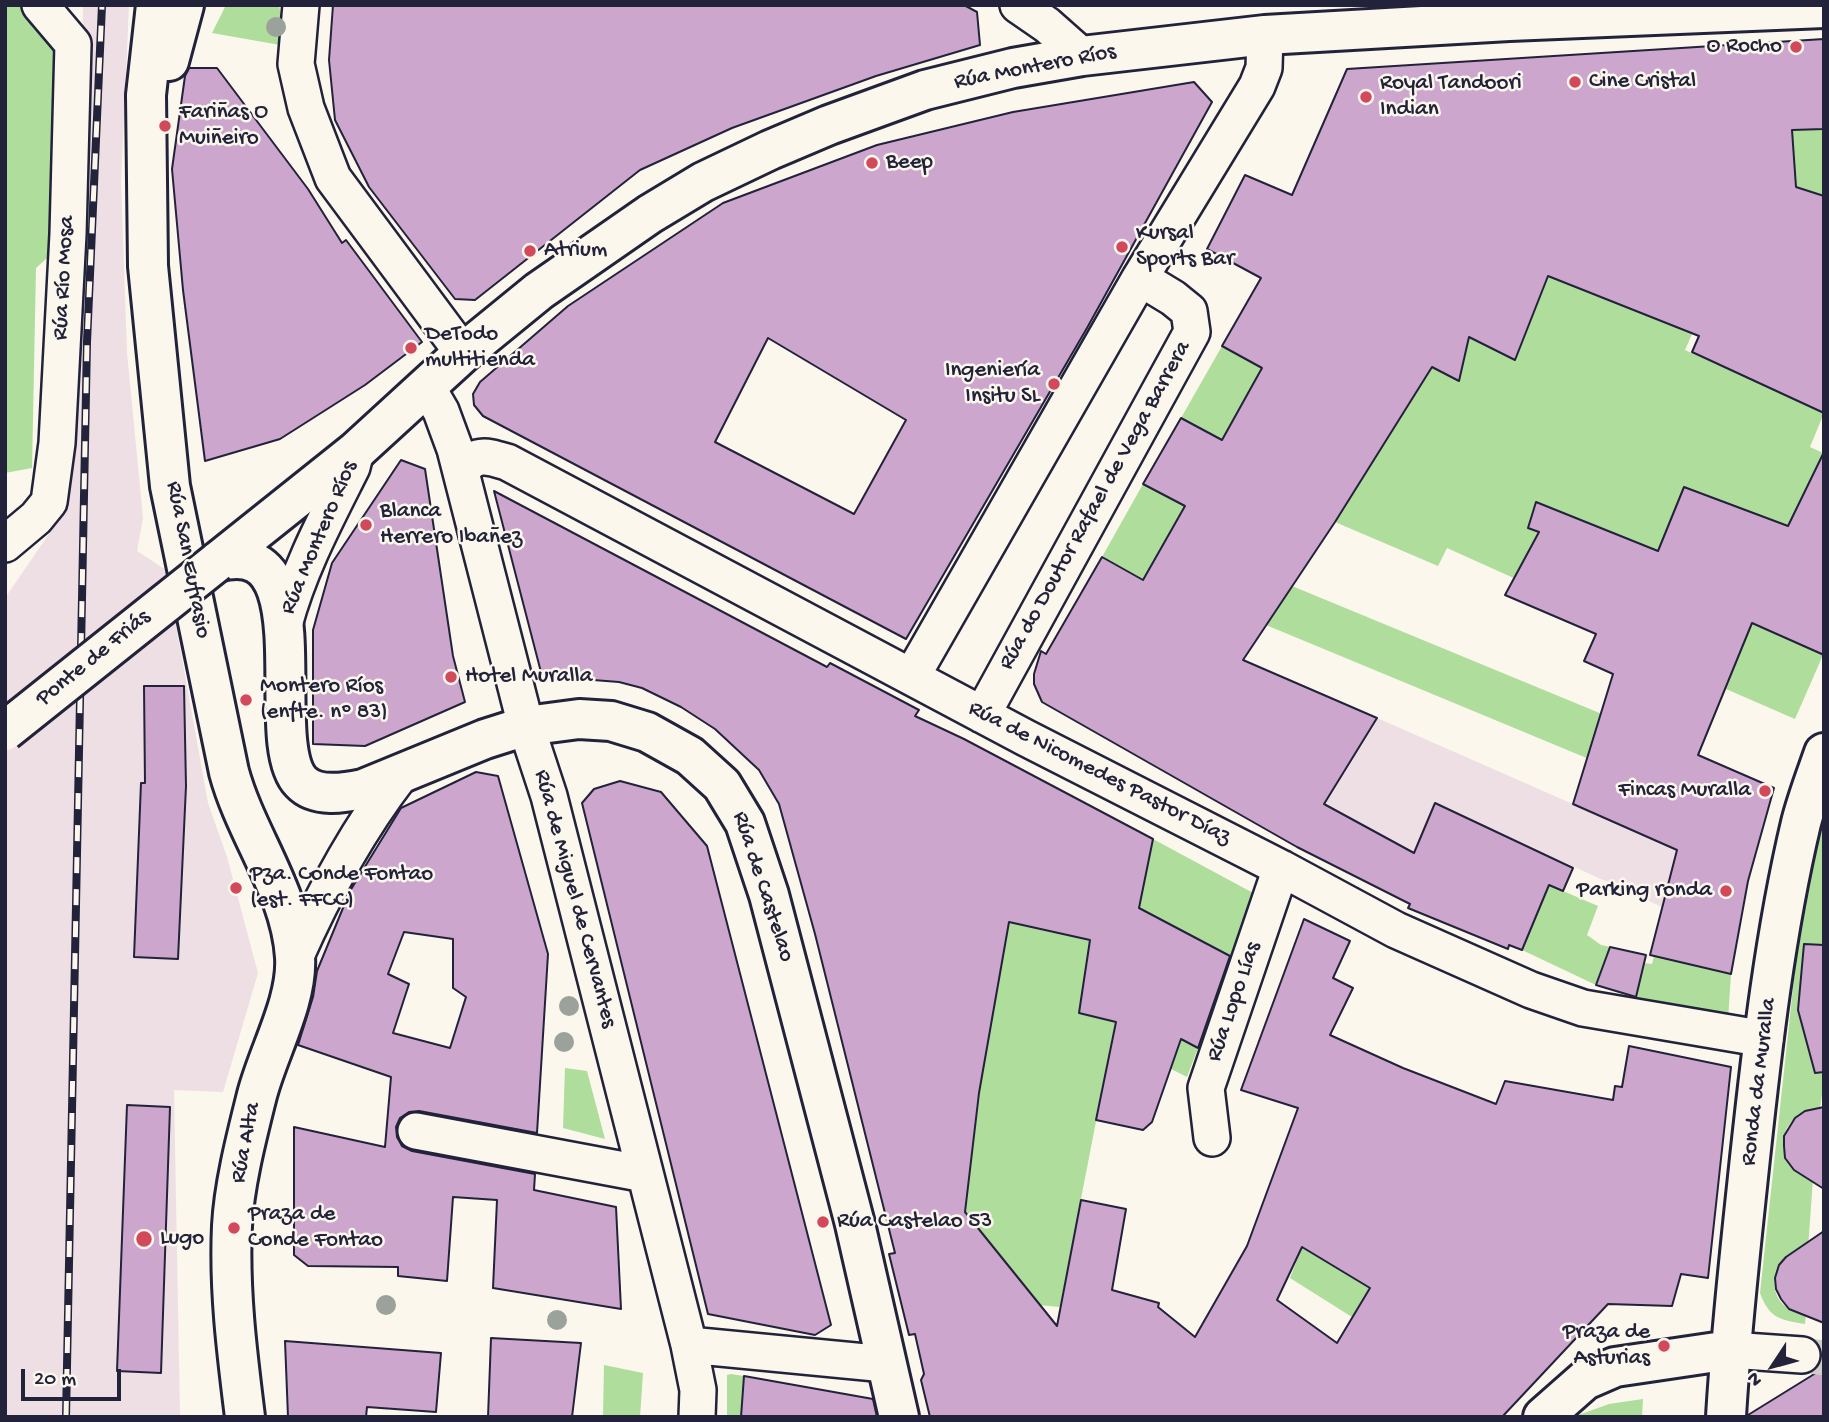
<!DOCTYPE html>
<html>
<head>
<meta charset="utf-8">
<style>
  body { margin:0 }
  #map { position:relative; width:1829px; height:1422px; overflow:hidden; background:#fbf7ec; font-family:"Gochi Hand",sans-serif }
  canvas { display:block }
  .frame { position:absolute; inset:0; border:7px solid #22223b; pointer-events:none }
  .north { position:absolute; left:1738px; top:1331px; width:70px; height:70px; -webkit-text-stroke:5px #fbf7ec; paint-order:stroke; rotate:234deg; font-size:19px; font-weight:700; line-height:28px; text-align:center; color:#22223b }
  .north::after { content:''; display:block; margin:auto; width:24px; height:32px; background:#22223b; clip-path:polygon(50% 0,100% 100%,50% 72%,0 100%) }
  .scale { position:absolute; left:21px; top:1369px; width:100px; height:32px; box-sizing:border-box; border:4px solid #22223b; border-top:0; padding-left:9px; font-size:21px; line-height:24px; white-space:nowrap; color:#22223b; -webkit-text-stroke:5px #fbf7ec; paint-order:stroke }
</style>
</head>
<body>
<div id="map">
<canvas width="1829" height="1422"></canvas>
<div class="frame"></div>
<div class="north">N</div>
<div class="scale">20 m</div>
</div>
<script>
const ctx = document.querySelector('canvas').getContext('2d');
ctx.lineJoin = 'round';
function fillPath(path, color) { ctx.fillStyle = color; ctx.fill(path, 'evenodd'); }
function trace(path, color, width, dash) { ctx.strokeStyle = color; ctx.lineWidth = width; ctx.lineCap = dash ? 'butt' : 'round'; ctx.setLineDash(dash || []); ctx.stroke(path); }
function label(font, color, halo, rows, align = 'center') {
  ctx.font = font + ' "Gochi Hand",sans-serif'; ctx.lineWidth = 5; ctx.setLineDash([]); ctx.textBaseline = 'middle'; ctx.strokeStyle = halo; ctx.fillStyle = color; for (const [text, x, y, turn = 0] of rows) {
    ctx.save(); ctx.translate(x, y); ctx.rotate((+turn || 0) * Math.PI / 180); ctx.textAlign = isNaN(turn) ? turn : align; if (halo) ctx.strokeText(text, 0, 0); ctx.fillText(text, 0, 0); ctx.restore();
  }
}
const built = new Path2D(`
  M83,5H129L121,182L127,353L143,518L137,551L166,570L208,803L227,857L258,973L223,1092L174,1090L180,1417H5V598L53,528L81,314Z
  M1377,718L1748,881L1740,925L1662,907L1435,803L1414,853L1323,803Z`);
const green = new Path2D(`
  M5,5H29L60,40L57,249L36,268L32,468L5,473Z
  M226,5H279L286,46L212,33Z
  M1824,129V196L1796,187L1792,130Z
  M1548,276L1692,334L1685,350L1824,413L1810,447L1823,453L1788,526L1685,487L1647,577L1527,584L1447,548L1438,566L1335,522L1432,367L1459,380L1469,337L1515,359ZM1536,502L1613,533L1628,570L1528,528Z
  M1222,346L1262,368L1222,440L1181,418Z
  M1143,484L1185,506L1143,580L1102,557Z
  M1292,586L1602,714L1589,759L1266,625Z
  M1734,616L1823,655L1795,719L1726,689L1747,636Z
  M1824,805L1822,877L1824,887V1080L1820,1109C1775,1111 1770,1167 1813,1179L1808,1248C1777,1249 1761,1294 1790,1309C1794,1311 1802,1312 1806,1313L1805,1324C1780,1320 1769,1318 1760,1293L1805,877Z
  M1153,839L1255,894L1232,957L1165,922L1150,952L1127,1011L1198,1048L1187,1077L1112,1039L1060,1307L1038,1305L965,1212L979,1093L1009,922L1090,940L1079,1013L1115,1022Z
  M1549,885L1598,906L1587,935L1601,945L1610,947L1596,985L1522,950Z
  M1654,956L1731,974L1728,1020L1636,999L1644,963L1652,964Z
  M565,1068L587,1071L605,1139L563,1128Z
  M1302,1247L1370,1288L1352,1317L1290,1278Z
  M604,1365L643,1373L640,1417H603Z
  M731,1374L744,1376L741,1417H727V1375Z
  M1643,1399L1642,1417H1573L1609,1404Z`);
const building = new Path2D(`
  M333,5H964L977,12L980,45L876,76L732,128L640,170L475,300L455,299L369,187L335,120L329,60Z
  M1824,39V129L1792,130L1796,187L1824,196V413L1692,352L1699,336L1548,276L1515,360L1469,337L1459,381L1432,367L1335,522L1243,660L1377,718L1324,804L1414,853L1435,803L1573,868L1563,891L1549,885L1522,950L1509,945L1508,949L1408,908L1410,904L1297,847L1042,702L1034,684V674L1041,651L1046,654L1102,557L1143,580L1185,506L1143,484L1181,418L1222,440L1262,368L1222,346L1261,278L1207,249L1245,175L1292,195L1347,69Z
  M189,68H217L308,189L342,243L346,240L422,342L365,385L280,439L205,461L183,290L172,169L185,76Z
  M1194,82L1212,102L1087,328L906,639L483,416L474,405L473,394L480,382L568,306L723,203L877,145L1013,112ZM768,338L906,420L854,514L715,442Z
  M1824,452V655L1752,623L1698,755L1774,788L1748,881L1731,974L1650,955L1677,850L1573,804L1613,674L1584,661L1596,634L1505,595L1539,532L1528,528L1536,502L1658,551L1684,487L1788,526Z
  M401,460L425,469L453,656L465,702L365,746L313,744V630L332,563Z
  M494,491L827,667L830,663L919,710L915,716L964,739L1153,839L1139,908L1230,956L1198,1048L1181,1039L1152,1122L1143,1130L1096,1120L1116,1022L1079,1013L1090,940L1009,922L979,1093L965,1212L1057,1326L1081,1200L1126,1209L1112,1290L1159,1303L1158,1307L1195,1337L1247,1246L1298,1108L1241,1090L1304,919L1350,941L1333,978L1353,988L1330,1035L1403,1068L1496,1104L1505,1081L1613,1100L1615,1086L1622,1087L1629,1046L1731,1067L1708,1278L1681,1274L1672,1306L1608,1304L1502,1417H930L921,1380L924,1374L915,1334L909,1335L889,1254L895,1253L815,934L779,804L759,770L715,729L681,707L642,688L619,682L542,676ZM1302,1247L1370,1288L1337,1343L1277,1300Z
  M144,686H184L186,786L178,959L134,957L141,783H145Z
  M476,772L498,776L548,954L537,1133L419,1111L409,1112L400,1118L396,1127L397,1137L402,1146L412,1151L535,1174L534,1190L616,1207L621,1309L493,1288L497,1200L453,1197L447,1281L398,1276V1267L308,1266L294,1255V1127L385,1147L391,1077L298,1045L313,997L317,971L350,891L401,808ZM404,932L453,939V988L466,997L450,1048L393,1033L409,984L388,974Z
  M620,781L661,792L707,846L831,1325L815,1335L708,1314L582,803L594,789Z
  M1804,944L1824,945V1072L1815,1073L1798,1010Z
  M1610,947L1646,955L1636,997L1596,985Z
  M127,1105L170,1107L161,1373L117,1371Z
  M1824,1107V1189L1794,1170L1785,1158L1784,1146V1136L1795,1118L1805,1111Z
  M1824,1231V1323L1789,1309L1781,1299L1776,1289L1775,1278L1779,1265L1786,1257Z
  M491,1338L581,1343L572,1417H488Z
  M285,1341L441,1353L436,1412L367,1407L366,1417H288Z
  M1824,1368V1417H1748V1415Z
  M744,1376L873,1399L877,1417H741Z`);
const streetTunnel = new Path2D(`
  M1802,1355L1824,1358`);
const street = new Path2D(`
  M301,5L296,64L306,108L333,178L463,353
  M1018,5L1047,25L1082,56
  M427,387L441,411L455,449L526,726L549,796L689,1345L698,1390L697,1417
  M461,471C476,452 486,456 507,462L1026,738L1281,868L1396,930L1531,990L1583,1008L1765,1039
  M5,544L36,518L49,502L57,443L68,234L73,44L40,5
  M284,625C299,569 326,519 352,467L356,451
  M912,676L1140,278L1257,86L1264,68L1265,35
  M982,715L1192,332L1189,311L1173,298L1140,278
  M295,958C324,892 357,831 401,774
  M416,1131L645,1174
  M1212,1138L1206,1088L1281,868
  M689,1345L886,1364
  M1730,1350L1802,1355`);
const secondary = new Path2D(`
  M156,5L146,95L148,266L170,486L229,772C246,835 291,891 295,957C298,1001 268,1052 257,1095C247,1135 234,1185 232,1226C229,1290 237,1353 245,1417
  M169,61L184,5
  M217,562L356,451L463,353L539,291L650,214L703,182L770,150L829,125L925,90L1013,68L1082,56L1265,35L1509,21L1824,8
  M217,562C327,532 260,740 301,782C316,798 344,793 363,789L485,739L526,726L579,719L611,721L647,732L690,756L722,785L745,823L769,895L855,1224L899,1417
  M1543,1417L1585,1380L1615,1367L1730,1350
  M1726,1417C1731,1330 1741,1244 1750,1158C1762,1047 1775,933 1801,823C1807,799 1816,776 1824,753`);
const rail = new Path2D(`
  M66,1417L87,342L102,5`);
const secondaryBridge = new Path2D(`
  M5,731L217,562`);
const trees = [
  [276,27],
  [569,1006],
  [564,1042],
  [386,1305],
  [557,1320]
];
const markers = [
  [1796,47,7,"#d1495b"],
  [1575,82,7,"#d1495b"],
  [1366,97,7,"#d1495b"],
  [165,126,7,"#d1495b"],
  [872,163,7,"#d1495b"],
  [1122,247,7,"#d1495b"],
  [530,251,7,"#d1495b"],
  [411,348,7,"#d1495b"],
  [1054,384,7,"#d1495b"],
  [366,525,7,"#d1495b"],
  [451,677,7,"#d1495b"],
  [246,700,7,"#d1495b"],
  [1765,791,7,"#d1495b"],
  [236,888,7,"#d1495b"],
  [1726,891,7,"#d1495b"],
  [823,1222,7,"#d1495b"],
  [234,1228,7,"#d1495b"],
  [144,1239,9,"#d1495b"],
  [1664,1346,7,"#d1495b"]
];
const poiNames = [
  ["O Rocho",1782,47,"right"],
  ["Cine Cristal",1589,82],
  ["Royal Tandoori",1380,84],
  ["Indian",1380,110],
  ["Fariñas O",179,113],
  ["Muiñeiro",179,139],
  ["Beep",886,163],
  ["Kursal",1136,234],
  ["Sports Bar",1136,260],
  ["Atrium",544,251],
  ["DeTodo",425,335],
  ["multitienda",425,361],
  ["Ingeniería",1040,371,"right"],
  ["Insitu SL",1040,397,"right"],
  ["Blanca",380,512],
  ["Herrero Ibañez",380,538],
  ["Hotel Muralla",465,677],
  ["Montero Ríos",260,687],
  ["(enfte. nº 83)",260,713],
  ["Fincas Muralla",1751,791,"right"],
  ["Pza. Conde Fontao",250,875],
  ["(est. FFCC)",250,901],
  ["Parking ronda",1712,891,"right"],
  ["Praza de",248,1215],
  ["Conde Fontao",248,1241],
  ["Rúa Castelao 53",837,1222],
  ["Lugo",160,1239],
  ["Praza de",1650,1333,"right"],
  ["Asturias",1650,1359,"right"]
];
const streetNames = [
  ["Rúa Montero Ríos",1035,68,-11],
  ["Rúa Río Mosa",65,278,-87],
  ["Rúa do Doutor Rafael de Vega Barrera",1096,506,-61],
  ["Rúa Montero Ríos",320,538,-67],
  ["Rúa San Eufrasio",187,560,79],
  ["Ponte de Friás",94,659,-39],
  ["Rúa de Nicomedes Pastor Díaz",1099,774,27],
  ["Rúa de Castelao",762,887,72],
  ["Rúa de Miguel de Cervantes",574,899,75],
  ["Rúa Lopo Lías",1235,1002,-71],
  ["Ronda da Muralla",1760,1082,-83],
  ["Rúa Alta",247,1143,-79]
];
fillPath(built, '#eddfe3');
fillPath(green, '#afdd9c');
fillPath(building, '#cda6ce');
trace(building, '#22223b', 2);
trace(streetTunnel, '#d0ccc9', 35, [35, 18]);
trace(street, '#22223b', 40);
trace(secondary, '#22223b', 44);
trace(street, '#fbf7ec', 35);
trace(secondary, '#fbf7ec', 38);
trace(rail, '#22223b', 8);
trace(rail, '#fbf7ec', 5, [16]);
trace(secondaryBridge, '#22223b', 44, []);
trace(secondaryBridge, '#fbf7ec', 38);
ctx.fillStyle = '#9ba19b';
for (const [x, y] of trees) { ctx.beginPath(); ctx.arc(x, y, 10, 0, 2 * Math.PI); ctx.fill(); }
for (const [x, y, r, color] of markers) { const dot = new Path2D(); dot.arc(x, y, r, 0, 2 * Math.PI); ctx.fillStyle = color; ctx.fill(dot); trace(dot, '#fbf7ec', 2.5); }
label('23px', '#22223b', '#fbf7ec', poiNames, 'left');
label('23px', '#22223b', '#fbf7ec', streetNames);
</script>
</body>
</html>
